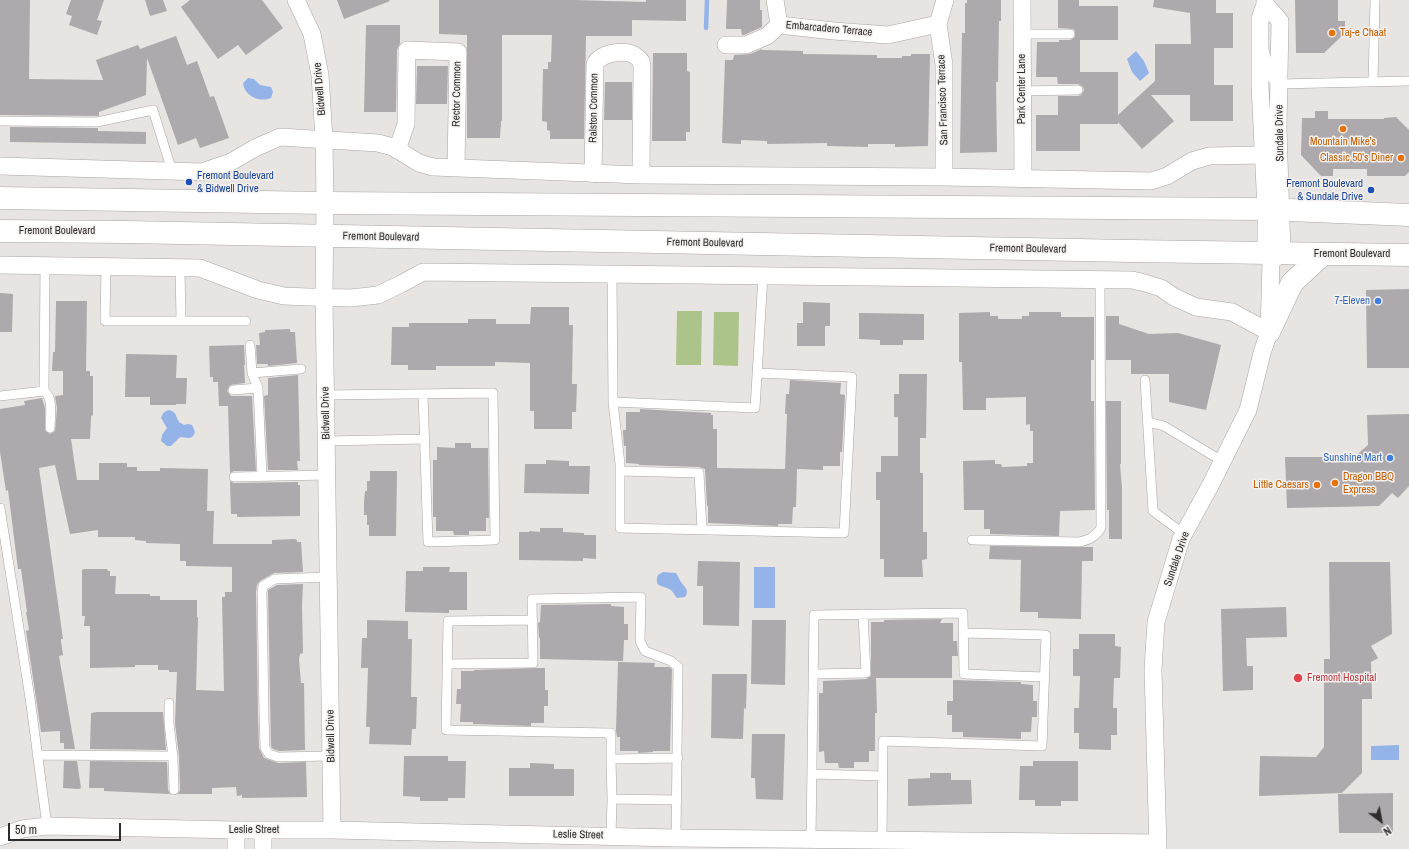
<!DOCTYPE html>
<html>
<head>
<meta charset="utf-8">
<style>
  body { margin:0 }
  #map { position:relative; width:1409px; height:849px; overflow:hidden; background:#e8e4e1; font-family:"Archivo Narrow",sans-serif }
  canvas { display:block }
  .north { position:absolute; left:1361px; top:801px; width:40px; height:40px; -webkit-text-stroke:3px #f5f1ef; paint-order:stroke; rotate:148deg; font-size:11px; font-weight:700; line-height:16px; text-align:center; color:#2d2c2b }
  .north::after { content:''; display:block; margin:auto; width:14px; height:18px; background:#2d2c2b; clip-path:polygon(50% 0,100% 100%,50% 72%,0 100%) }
  .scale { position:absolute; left:8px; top:823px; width:113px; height:18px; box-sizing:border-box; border:2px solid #2d2c2b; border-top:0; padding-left:5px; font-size:12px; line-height:14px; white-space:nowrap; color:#2d2c2b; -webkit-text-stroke:3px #f5f1ef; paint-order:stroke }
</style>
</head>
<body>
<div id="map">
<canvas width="1409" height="849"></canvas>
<div class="north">N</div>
<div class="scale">50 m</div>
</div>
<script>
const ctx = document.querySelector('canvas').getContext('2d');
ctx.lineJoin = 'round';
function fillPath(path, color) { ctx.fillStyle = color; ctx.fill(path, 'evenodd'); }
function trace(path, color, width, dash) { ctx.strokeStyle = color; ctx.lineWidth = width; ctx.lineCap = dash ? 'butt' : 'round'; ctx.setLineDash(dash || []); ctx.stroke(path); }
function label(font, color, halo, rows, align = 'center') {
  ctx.font = font + ' "Archivo Narrow",sans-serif'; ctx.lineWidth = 3; ctx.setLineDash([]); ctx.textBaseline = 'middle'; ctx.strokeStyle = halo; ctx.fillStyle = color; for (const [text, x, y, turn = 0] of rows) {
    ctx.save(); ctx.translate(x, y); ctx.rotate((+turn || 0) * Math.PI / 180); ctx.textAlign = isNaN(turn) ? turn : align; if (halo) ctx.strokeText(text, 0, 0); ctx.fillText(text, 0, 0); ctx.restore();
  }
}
const green = new Path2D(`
  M677,311H702L701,365H676Z
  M714,312H739L738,366L713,365Z`);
const water = new Path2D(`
  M1136,51L1144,61L1149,73L1140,81L1132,72L1127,59Z
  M248,78L254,79L260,85L271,87L273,92L271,98C260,103 244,96 243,83Z
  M169,410C177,412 175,416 179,422L184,425L188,424L192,425L195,432C192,441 187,437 180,437L171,446H167L161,441L162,435L167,428L161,418C163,413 164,411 169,410Z
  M754,567H775V608H754Z
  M663,572L676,573C678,576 679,579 681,582C685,588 690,590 685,597L677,598C675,596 673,592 671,590C664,585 653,588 658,575Z
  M1399,745V760H1371V746Z`);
const stream = new Path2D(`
  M706,28L707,0`);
const building = new Path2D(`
  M0,0H30L29,79L103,80L96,60L138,45L140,49L176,36L187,65L197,61L210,97L214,96L229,138L200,148L196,138L178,145L147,58L146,95L99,112V116L0,115Z
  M71,0H104L97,20L102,21L97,35L69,25L72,16L66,14Z
  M145,0H163L167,11L150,16Z
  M190,0H262L283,28L246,55L238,45L218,59L181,7Z
  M337,0H389L390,1L344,19Z
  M439,0H573L646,2V0H686V21L632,20V36H586L584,139H550V131L547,130V122L542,121L543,69H548V62H551L552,35H502V121H501L500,138H467V35L439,34Z
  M727,0H760V10H762V27L744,35H742L741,29H726Z
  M967,0H1001V21H999L998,82H996L997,152L960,153L962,33H965V3H967Z
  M1058,0H1079V6H1118V40H1080V72H1118V115L1155,81V44H1191L1190,13L1153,7L1154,0H1216V13H1233V48H1214V85H1233V121H1190V95H1151L1174,121L1142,149L1118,122V124H1080V151H1036V115H1058V96H1078L1081,95L1084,90L1083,87L1078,84H1058L1057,77H1036L1037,42H1059V40H1070L1075,37V31L1073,29L1058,28Z
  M1295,0H1338V21H1345V33L1324,53H1296Z
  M366,25H400V43L397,50L396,112H364Z
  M762,49V50L803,51V54L877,55V58H902V56H911V54H930L928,146L895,147V144H868V147L827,146V143L767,144V141L741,140V144L722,143L725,60H733L734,55L750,54Z
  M653,53H687V71L690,72V132H686V141H652Z
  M417,66H448L447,104H416Z
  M605,82H632V120H604Z
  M1315,111H1328V119H1384V118L1396,117L1409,130V172L1405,176H1367V169H1333V176H1321L1301,155L1302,118H1315Z
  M10,127L98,128V131L146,132V144L10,142Z
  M1409,289V368H1367L1366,290Z
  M0,293L13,294L12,332H0Z
  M56,301H87L86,371H90V376H93V415L91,416L90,439H71L77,480H99V463H127V467H137V471H160V468L208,469L207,511H214L213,544H272V540L295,539L297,540V542H301L303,572L274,573L260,581L257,585L256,592L258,716L259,748L264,758L278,763L306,762L307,797L242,798V795L237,796L236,787L212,788V794H178L180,790L179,756L175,723L177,672H169V670H158V665H135V667L90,668V626H84L85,616H82V570L84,569H107L108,571H110V576H116L115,594H150V596H160V600H197V617H198L196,690L224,691L222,597H225V592H232V567L186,566V561H180V544L146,543V541L135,540V537H98V530L70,534L55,465L39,468L63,639H61V641L63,655L59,656L75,749H64V743H60V731L41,732L26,631L29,630L26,612H27L21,569H18L8,490L6,491L0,452V409L25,405L24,401L42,398L45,408V430L50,434L55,431L57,408L55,396L63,395V371H52L53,352H55Z
  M803,302L830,303V326H825V346H797V323H803Z
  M531,307H569V325H573L572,384H577L576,412H572V429H534V411H530V363L495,362V366H436V370H408V365H391L392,327H409V323H468V319H496V324H530Z
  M990,312V316H998V319H1022V316H1029V312H1061V317H1094V360H1091V401H1094L1095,510L1060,511L1059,536L990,534V529H984V510H964L963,461L995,460V464H1001L1002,467L1027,466V463H1033V431H1030V424L1026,425V397L986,398V410H963L962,362H959V313Z
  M859,313L924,314V340H903V345H880V340L859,339Z
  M1106,316H1119V324L1149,334L1178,333L1221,345L1206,410L1169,402V374H1131V360H1106Z
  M290,329V332H295L297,363L268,366V364H257L256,345H260L259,333L265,332V330Z
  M244,345L245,365H244L245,383L230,385L227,391L231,396H252L256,471H234L230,473L228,406H219L218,382H213V377H210L209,346Z
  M126,354L177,355L176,378H187L186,404H176V405H150V397H125Z
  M899,374H927L926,438H920V473H923V532H927V559L922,560L923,577H884V559H880V500H876V472H881V456H898V417H894V394H899Z
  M298,375L300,461H297L298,470H268L264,396L268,395V378Z
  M790,380L841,383L840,394L845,395L842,452H840V466H823V470L797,469L796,507H793L792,524H778V526L708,523V506H707L705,469L699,467L639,465V464L626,463V446H624L623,433V430H626V412H640V409L711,413V415H713V429H717V468L785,469L787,414H785L786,394H789Z
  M1106,401H1121V464H1120L1122,488V539H1109V510H1107Z
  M1409,414V486L1398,498L1392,493L1379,506L1287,508L1285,457H1354L1368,445L1367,415Z
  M455,443H471V448H488L489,518H486V531H469V535H454L453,531H436V517H433V460H437V447L455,448Z
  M546,460L569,461V466H590L589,494L524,493L525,464H546Z
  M370,471H397L396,536H369V525H367V515H364V502L365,491H367V481H370Z
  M230,481L234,483L298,482V485H300V516L237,517V514H231Z
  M540,528H563V532L584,533V535H596V559L583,558V561L519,560V532H529V531L540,532Z
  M990,546L1093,547V561H1082L1081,619L1038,618V612H1020L1021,560L989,559Z
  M698,561L740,562L739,626L703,625V586H697Z
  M1329,562H1390L1392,634L1371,646L1378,658L1371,662L1372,699H1362V773L1342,793L1259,796L1260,756L1316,757L1324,747V659H1330Z
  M423,567H450L449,572H467V610H449V613L405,612L406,571H423Z
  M303,584L302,605L303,653L300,654L299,659L301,683H304L305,750L279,751L273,749L271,746L268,592V590L277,585Z
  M611,604V606L624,607V624H628V640H624L623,661L540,659V638H539L538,623L540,622L541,605Z
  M1286,607L1287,637L1246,638L1247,666H1253V690L1223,691L1221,609Z
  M942,619L940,623H953V641H957L958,656H952V678H876L877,713H875V751H869V762H854V768H839L838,763H825L824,751L819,752V693H823V681L866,679L871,676V622H884V620Z
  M367,620L408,621V639H412L411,697H417L416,729H412L411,745L369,744L370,727H366L368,668H361L362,638H367Z
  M752,620H786L785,685L751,684Z
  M1079,634H1115V646L1121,647L1120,678H1114L1113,708H1117V735H1111V750L1079,749V733H1074V708H1079L1080,676H1073V649H1079Z
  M618,662L655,663L654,667H669L672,669L670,751H653V752L638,753V751H620V737H617L616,730Z
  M536,668H545V690H548V706H544V723H531V726L473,724V722H460L461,704H456L457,689H461V671H474V670Z
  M712,674H747L746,709L744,708L743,739L711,738Z
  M953,680L1021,682V684L1033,685V701H1037V717H1032L1031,732H1021V739L963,737V732H952V715H947V701H953Z
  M97,712H163L166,750L90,749L91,713Z
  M752,734H785L783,800L756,799L755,778H751Z
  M404,756H448V761H466L465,798H448V801H420V797L403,796Z
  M64,761H77L81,788L79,789L63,788Z
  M90,761L167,762L168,790L170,794L104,791V788H89Z
  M1033,761H1078V801H1061V806H1035V800H1019L1020,766H1033Z
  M530,763L554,764V769H574V796H509V768H530Z
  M930,773H951V780H971L972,804L908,806V779L930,778Z
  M1393,793V833H1339L1338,794Z`);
const service = new Path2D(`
  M1022,34H1070
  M1265,53L1273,80L1280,84L1409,81
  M1373,82L1375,0
  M1022,91L1078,90
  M0,121L97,122L153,110L172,171
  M106,266L105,321H246
  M180,268L181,320
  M612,273L613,402L620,464V528L844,533L852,377L757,373
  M250,345L252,373L258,388L262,477
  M252,373L301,369
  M1145,380L1153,511L1184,534
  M233,390L258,388
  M44,391C54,398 50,417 50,428
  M326,395L493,393L495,540L428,542L423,394
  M0,396L44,391L45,265
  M613,402L755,408L763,276
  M1148,422L1164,426L1222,461
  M326,441L425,439
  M620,471L699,473L702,529
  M234,477L327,475
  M0,508L30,698L47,826
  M972,540L1079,542C1089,540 1095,537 1101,528L1100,279
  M328,577L275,579L263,586L262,592L264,716L265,748L269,754L278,757L331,756
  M533,620L448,621L446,730L611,733V759L678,758
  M447,664L533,663L532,599L641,597L640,641L645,651L671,661L678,667L676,838
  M813,674L866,673L863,614
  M169,703V723L173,758L174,790
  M37,755L173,756
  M611,759L612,799L677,800
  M812,774L883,776
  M611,836L612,799
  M811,839L814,615L963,613L964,674L1044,677
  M882,840L883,741L1042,746L1046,635L963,633`);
const minor = new Path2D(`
  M296,0L312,34L320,75L324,139L325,203L324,297L332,830
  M775,0L779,25
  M1022,0L1023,178
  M1265,4L1280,21L1278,128L1282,253L1273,260
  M726,45H746L767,36L779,25L834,31L888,35L938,24
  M397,150L406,124L407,50L458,52L456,168
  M0,166L202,172L231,162L255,148L280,137L378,143L393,147L419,163L433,167L641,175L944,177L1151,181L1167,176L1192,161L1209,156L1263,155
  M593,174L595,64C602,52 628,48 638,58C641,60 642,64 642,67L641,175
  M944,177V65L938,24L945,0
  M0,265L200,268L258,290L284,296L308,297L351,298L378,295L401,284L423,272L1132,280L1145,283L1161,288L1174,297L1196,307L1232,312L1269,332
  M0,837L22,829L47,826L236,830H332L676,838L1158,843
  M236,849V830
  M263,849V830
  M1158,849L1153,669L1156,622L1181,539L1210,486L1248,410L1250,402L1262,353L1269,332L1271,261L1266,252V209L1260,85V19L1265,4V0`);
const primary = new Path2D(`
  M0,198L325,203L1266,209L1409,215
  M0,231L126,232L1131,251L1409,255
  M1269,332L1292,283L1323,254`);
const markers = [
  [1332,33,4,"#e8710a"],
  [1343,129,4,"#e8710a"],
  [1401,158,4,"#e8710a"],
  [189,182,4,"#1a4fb4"],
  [1371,190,4,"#1a4fb4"],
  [1378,301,4,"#3f7fe0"],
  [1390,458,4,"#3f7fe0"],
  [1335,483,4,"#e8710a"],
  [1317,485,4,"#e8710a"],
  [1298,678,5,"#e0444e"]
];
const streetNames = [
  ["Embarcadero Terrace",829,29,5],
  ["Bidwell Drive",320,89,-95],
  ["Park Center Lane",1022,89,-90],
  ["Rector Common",457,94,-89],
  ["San Francisco Terrace",943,100,-92],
  ["Ralston Common",594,108,-89],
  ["Sundale Drive",1280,133,-91],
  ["Fremont Boulevard",57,231],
  ["Fremont Boulevard",381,237,1],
  ["Fremont Boulevard",705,243,1],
  ["Fremont Boulevard",1028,249,1],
  ["Fremont Boulevard",1352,254],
  ["Bidwell Drive",326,413,-91],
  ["Sundale Drive",1177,559,-71],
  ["Bidwell Drive",331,736,-91],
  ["Leslie Street",254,830],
  ["Leslie Street",578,835,1]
];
const foodNames = [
  ["Taj-e Chaat",1340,33],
  ["Mountain Mike's",1343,142,"center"],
  ["Classic 50's Diner",1393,158,"right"],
  ["Dragon BBQ",1343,477],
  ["Express",1343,490],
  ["Little Caesars",1309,485,"right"]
];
const transitNames = [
  ["Fremont Boulevard",197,176],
  ["& Bidwell Drive",197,189],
  ["Fremont Boulevard",1363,184,"right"],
  ["& Sundale Drive",1363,197,"right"]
];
const shopNames = [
  ["7-Eleven",1370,301],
  ["Sunshine Mart",1382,458]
];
const healthNames = [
  ["Fremont Hospital",1307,678]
];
fillPath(green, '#acc389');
fillPath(water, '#94b4e9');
trace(stream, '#94b4e9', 4.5);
fillPath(building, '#ada9ac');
trace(service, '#a9a5a3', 10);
trace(minor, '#a9a5a3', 18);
trace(primary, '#a9a5a3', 23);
trace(service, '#fff', 9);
trace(minor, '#fff', 17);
trace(primary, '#fff', 22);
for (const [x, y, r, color] of markers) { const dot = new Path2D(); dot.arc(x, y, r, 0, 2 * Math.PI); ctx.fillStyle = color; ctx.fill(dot); trace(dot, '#f5f1ef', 1.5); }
label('11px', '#2d2c2b', '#f5f1ef', streetNames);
label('11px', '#c56008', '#f5f1ef', foodNames, 'left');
label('11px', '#164399', '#f5f1ef', transitNames, 'left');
label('11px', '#366cbe', '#f5f1ef', shopNames, 'right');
label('11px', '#be3a42', '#f5f1ef', healthNames, 'left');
</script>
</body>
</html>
